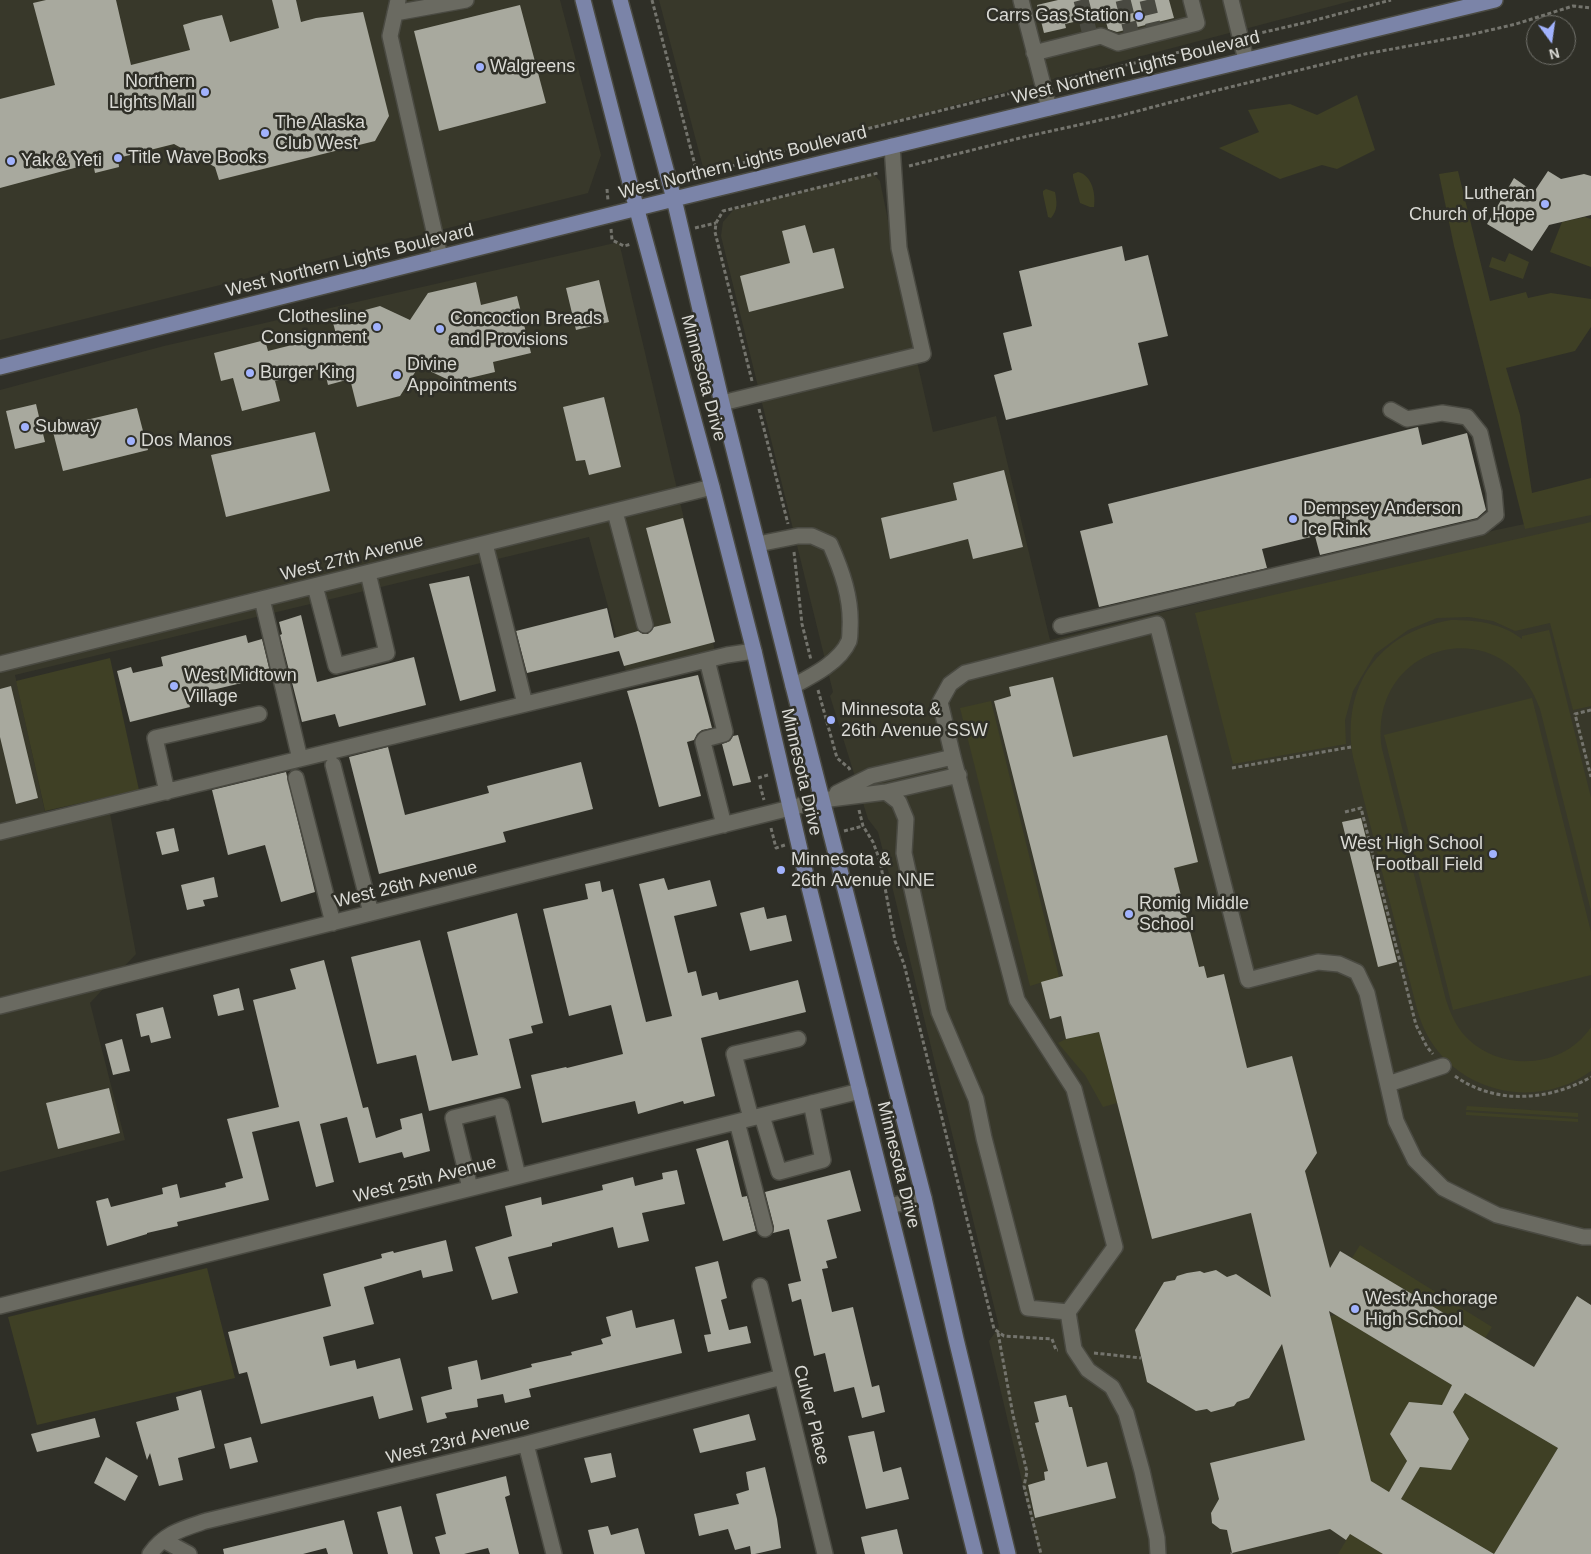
<!DOCTYPE html>
<html>
<head>
<meta charset="utf-8">
<style>
  body { margin:0 }
  #map { position:relative; width:1591px; height:1554px; overflow:hidden; background:#2f2f27; font-family:Helvetica,sans-serif }
  canvas { display:block }
  .north { position:absolute; left:1526px; top:15px; width:50px; height:50px; box-sizing:border-box; background:#2f2f27; border:1px solid #73736d; border-radius:50%; rotate:166deg; font-size:14px; font-weight:700; line-height:20px; text-align:center; color:#dadad5 }
  .north::after { content:''; display:block; margin:auto; width:18px; height:22px; background:#a1b2fd; clip-path:polygon(50% 0,100% 100%,50% 72%,0 100%) }
</style>
</head>
<body>
<div id="map">
<canvas width="1591" height="1554"></canvas>
<div class="north">N</div>
</div>
<script>
const ctx = document.querySelector('canvas').getContext('2d');
ctx.lineJoin = 'round';
function fillPath(path, color) { ctx.fillStyle = color; ctx.fill(path, 'evenodd'); }
function trace(path, color, width, dash) { ctx.strokeStyle = color; ctx.lineWidth = width; ctx.lineCap = dash ? 'butt' : 'round'; ctx.setLineDash(dash || []); ctx.stroke(path); }
function label(font, color, halo, rows, align = 'center') {
  ctx.font = font + ' Helvetica,sans-serif'; ctx.lineWidth = 5; ctx.setLineDash([]); ctx.textBaseline = 'middle'; ctx.strokeStyle = halo; ctx.fillStyle = color; for (const [text, x, y, turn = 0] of rows) {
    ctx.save(); ctx.translate(x, y); ctx.rotate((+turn || 0) * Math.PI / 180); ctx.textAlign = isNaN(turn) ? turn : align; if (halo) ctx.strokeText(text, 0, 0); ctx.fillText(text, 0, 0); ctx.restore();
  }
}
const built = new Path2D(`
  M0,0H560L601,155L588,193L0,340Z
  M659,0H1355L704,171Z
  M872,173L880,181L914,348L933,432L996,416L1050,640L1496,530L1591,510V1554H1039L989,1341L999,1327L892,886L878,832L868,819L830,696L833,692L721,236L723,222L734,209Z
  M619,242L715,651L626,672L589,537L15,675L47,821L109,808L136,954L90,1003L125,1140L0,1172V390L164,346Z`);
const green = new Path2D(`
  M1357,95L1375,150L1337,169L1322,165L1280,179L1219,148L1259,132L1248,110L1290,104L1317,115Z
  M1458,171L1490,301L1526,292L1528,298L1551,293L1591,299V327L1575,351L1506,368L1520,415L1532,493L1591,478V515L1525,529L1454,246L1439,174Z
  M1078,172C1092,175 1096,194 1094,207H1090L1080,203L1073,177V174Z
  M1046,189L1055,192C1057,202 1058,210 1051,218L1048,217L1043,194V191Z
  M1585,217L1591,219V267L1550,252L1562,222Z
  M1509,253L1529,262L1523,279L1489,267L1492,257L1505,262Z
  M1591,522V706L1573,710L1550,623L1515,631L1493,621L1469,617L1437,618L1408,630L1375,654L1353,691L1345,720L1346,744L1233,764L1195,613Z
  M1451,620C1477,620 1501,623 1522,639V636L1549,630L1591,798V911L1540,709C1504,607 1366,642 1382,749L1446,1000C1451,1015 1457,1029 1469,1040C1504,1072 1564,1068 1591,1027V1071C1539,1109 1464,1095 1430,1040C1424,1030 1420,1020 1417,1009L1353,757C1341,685 1379,632 1451,620Z
  M110,658L139,790L45,811L16,681Z
  M1532,698L1591,932V975L1453,1010L1384,735Z
  M991,701L1059,977L1030,986L960,708Z
  M1099,1032L1117,1103L1103,1107L1085,1075L1058,1043L1066,1039Z
  M1467,1106L1578,1113V1117L1466,1110Z
  M1466,1112L1578,1119V1122L1466,1115Z
  M1360,1245L1492,1327L1485,1338L1352,1258Z
  M207,1268L235,1378L37,1425L8,1317Z
  M1336,1315L1452,1385L1442,1405L1409,1402L1390,1434L1407,1461L1389,1492L1371,1481L1330,1316Z
  M1465,1393L1558,1448L1494,1554L1401,1499L1420,1467L1451,1470L1469,1439L1453,1412Z
  M1350,1534L1383,1554H1338Z`);
const building = new Path2D(`
  M46,0H116L131,65L190,50L183,25L196,21L222,15L230,42L279,28L272,0H296L301,22L316,18L363,12L389,116L375,141L219,180L215,167L174,144L118,158L119,167L95,173L93,163L0,188V99L55,85L33,3Z
  M1058,0H1169L1174,18L1117,32L1108,29L1104,15L1065,24L1066,28L1044,33L1037,5Z
  M520,5L546,103L439,131L414,31Z
  M1548,171L1561,179L1584,174L1591,176V215L1549,225L1532,251L1487,224L1514,178L1534,192Z
  M805,225L813,253L834,248L844,288L749,312L740,276L790,263L782,231Z
  M1122,246L1125,261L1148,255L1168,336L1138,343L1148,385L1006,420L994,375L1012,370L1003,333L1032,326L1019,271Z
  M599,280L609,322L576,330L566,288Z
  M476,282L481,305L517,296L531,353L493,362L495,372L453,382L419,366L400,396L357,407L350,379L328,385L324,368L275,381L280,401L242,411L233,378L221,381L214,353L265,340L268,351L336,334L332,319L380,306L410,320L428,293Z
  M604,397L621,467L589,475L585,460L576,461L563,407Z
  M36,404L45,442L15,449L6,411Z
  M137,408L148,450L63,471L52,428Z
  M1418,427L1422,445L1467,433L1486,510L1477,518L1320,555L1315,536L1262,549L1267,568L1099,607L1080,531L1113,523L1108,504Z
  M315,432L330,491L226,517L211,455Z
  M1004,470L1023,547L973,559L968,539L890,559L881,518L957,500L953,483Z
  M683,518L715,642L624,666L619,651L527,673L516,631L607,608L614,638L638,631L643,634H648L654,627L671,623L646,528Z
  M469,576L496,691L460,701L429,584Z
  M301,615L317,682L414,657L426,705L339,727L335,714L302,722L280,635L282,634L279,622Z
  M246,635L248,643L262,639L271,676L187,696L190,707L130,722L117,671L131,667L133,673L163,666L161,657Z
  M698,675L712,728L702,730L697,734L694,740L687,742L701,796L659,807L637,725L627,691Z
  M1053,677L1073,757L1167,735L1198,862L1174,868L1199,967L1204,966L1207,978L1224,974L1247,1068L1292,1056L1317,1153L1305,1171L1330,1268L1340,1251L1534,1367L1577,1296L1591,1305V1554H1383L1350,1534L1346,1540L1330,1529L1232,1553L1227,1530L1220,1529L1212,1523L1211,1513L1219,1499L1210,1463L1305,1440L1282,1344L1249,1398L1237,1402L1234,1406L1211,1412L1207,1409L1196,1411L1147,1382L1135,1330L1164,1282L1175,1280L1177,1276L1187,1273L1200,1271L1204,1273L1216,1270L1227,1277L1236,1274L1271,1297L1251,1213L1152,1239L1099,1032L1066,1039L1061,1016L1050,1019L1041,982L1063,976L994,701L1011,696L1009,687ZM1329,1311L1452,1385L1442,1405L1409,1402L1390,1434L1407,1461L1389,1492L1371,1481ZM1465,1393L1558,1448L1494,1554L1401,1499L1420,1467L1451,1470L1469,1439L1453,1412Z
  M11,686L38,798L16,804L0,737V689Z
  M738,735L751,782L733,786L722,744L730,741L733,736Z
  M388,747L405,815L489,793L487,786L581,762L593,809L503,832L506,842L379,874L349,757Z
  M286,772L315,892L281,902L265,845L228,855L212,790Z
  M1361,818L1397,962L1378,967L1342,822Z
  M174,828L179,851L162,855L156,832Z
  M214,877L218,897L203,900L205,906L187,910L181,885Z
  M664,878L668,890L710,880L717,906L674,916L688,973L696,971L702,996L717,992L719,1000L798,980L806,1012L701,1038L715,1096L684,1104L683,1101L638,1114L635,1101L542,1123L531,1075L566,1067L567,1068L623,1054L611,1005L569,1016L543,909L588,899L585,884L600,881L602,892L613,889L646,1022L672,1016L639,884Z
  M764,907L767,919L786,915L792,941L750,951L740,913Z
  M517,913L543,1023L531,1026L533,1033L509,1039L521,1088L429,1111L416,1055L377,1064L351,957L420,940L452,1061L478,1055L447,932Z
  M324,960L363,1108L368,1107L376,1138L402,1129L400,1119L422,1113L430,1151L404,1158L402,1152L359,1163L347,1117L320,1124L334,1182L316,1187L299,1121L252,1132L269,1200L177,1222L178,1226L147,1233V1234L107,1246L96,1201L108,1198L111,1207L163,1194L162,1188L177,1184L180,1198L226,1187L225,1183L243,1178L227,1119L279,1107L253,1000L296,989L290,969Z
  M239,988L244,1010L218,1016L213,995Z
  M163,1007L171,1038L151,1043L149,1035L141,1037L136,1014Z
  M122,1039L130,1071L113,1075L105,1044Z
  M109,1088L120,1133L58,1149L46,1103Z
  M728,1140L742,1197L747,1196L756,1231L723,1241L696,1149Z
  M677,1170L685,1204L642,1213L649,1241L618,1248L613,1227L552,1243V1246L508,1257L518,1293L492,1300L475,1247L512,1236L505,1206L541,1197L542,1205L603,1190L602,1185L633,1177L635,1186L663,1179L662,1173Z
  M850,1170L861,1211L827,1220L837,1258L826,1261L828,1268L822,1269L832,1312L853,1307L872,1387L879,1385L885,1412L862,1418L854,1387L834,1392L825,1353L814,1356L801,1299L792,1302L788,1284L801,1281L789,1229L773,1233L774,1227L765,1192Z
  M446,1240L453,1271L423,1278L421,1270L364,1287L374,1324L323,1337L330,1366L355,1360L357,1369L400,1358L413,1410L379,1419L373,1396L261,1424L247,1372L239,1374L228,1332L331,1306L323,1274L382,1258L381,1254L393,1251L394,1253Z
  M718,1261L727,1298L721,1300L729,1330L747,1326L751,1343L708,1352L704,1335L711,1334L695,1267Z
  M632,1310L636,1328L674,1319L682,1353L529,1389L531,1397L505,1403L503,1394L477,1399L478,1407L445,1413L447,1418L427,1423L421,1397L452,1389L448,1367L477,1360L481,1380L532,1367L531,1364L572,1355L571,1352L603,1344L601,1339L611,1336L606,1317Z
  M201,1390L215,1448L178,1458L183,1480L159,1486L150,1453L147,1460L136,1422L179,1410L176,1397Z
  M1066,1395L1069,1407H1072L1087,1467L1107,1462L1116,1498L1035,1518L1028,1485L1045,1480L1044,1472L1048,1471L1035,1423L1039,1422L1034,1402Z
  M749,1414L756,1440L700,1453L693,1429Z
  M95,1418L100,1437L37,1452L31,1434Z
  M874,1431L883,1472L901,1467L909,1499L866,1509L848,1436Z
  M251,1437L258,1462L230,1469L224,1444Z
  M611,1453L616,1477L591,1483L584,1458Z
  M106,1457L138,1476L125,1501L94,1483Z
  M765,1467L777,1519L781,1548L755,1554H751L750,1546L735,1550L728,1529L699,1536L694,1514L739,1504L736,1494L749,1490L746,1472Z
  M506,1476L510,1495L505,1497L519,1554H490L488,1548L464,1554H440L435,1537L446,1534L436,1494Z
  M401,1506L413,1554H388L377,1512Z
  M344,1520L353,1554H328L326,1548L303,1554H224L223,1549Z
  M608,1526L611,1535L638,1528L645,1554H594L588,1530Z
  M897,1529L903,1554H865L861,1537Z`);
const minorTunnel = new Path2D(`
  M1081,0L1091,38
  M1123,0L1133,39
  M1147,0L1155,33`);
const path = new Path2D(`
  M652,0L696,169L712,172
  M1256,34L1308,22L1391,0
  M1056,82L1225,41
  M909,166L1024,137L1119,116L1206,93L1365,54L1469,35L1516,24L1573,6L1591,8
  M718,170L818,141L1028,89
  M607,189L608,201
  M695,228L716,223
  M611,229L612,240L624,246L631,244
  M752,381L715,232L716,223L723,211L878,173
  M759,409L788,524
  M794,552L802,624L811,660
  M818,690L837,758L849,768L850,770
  M1591,710L1575,714L1591,777
  M1232,768L1351,747
  M758,778L768,775
  M760,785L764,800
  M859,810L863,826L873,842L880,861L895,941L904,964L994,1329L1004,1336L1052,1339L1056,1350H1058
  M1345,812L1361,808L1416,1025L1427,1047L1433,1054
  M771,828L776,848L785,845
  M844,831L863,826
  M1455,1076C1495,1105 1549,1101 1591,1077
  M998,1333L1013,1415L1027,1472L1024,1486L1041,1554
  M1094,1353L1141,1358
  M1231,1554L1232,1553`);
const minor = new Path2D(`
  M398,0L390,36L440,257
  M1021,0L1049,108
  M1231,0L1246,60
  M395,13L466,0
  M1034,53L1101,36L1118,43L1197,23L1191,0
  M722,403L923,354L899,248L892,146
  M615,512L645,625
  M485,544L525,704
  M758,544L798,536H812L830,544C842,571 852,599 850,629C850,633 850,637 849,641C840,662 812,676 793,686
  M315,586L336,666L387,653L368,573
  M262,599L300,759
  M1061,626L1481,527L1496,515L1494,492L1480,433L1467,417L1442,413L1407,419L1391,410
  M707,660L725,732L724,734L705,739L703,742L724,825
  M0,664L712,487
  M333,765L371,913
  M296,778L333,923
  M167,792L155,738L259,714
  M886,792L899,802L906,819L904,853L939,1012L976,1099L984,1138L1028,1308L1068,1312L1074,1349L1088,1370L1112,1387L1126,1413L1142,1471L1157,1538L1158,1554
  M837,793L871,776L953,757
  M0,832L727,655L754,651
  M0,1006L822,800L886,792L959,775
  M1388,1084L1443,1066
  M762,1116L779,1172L823,1160L811,1103
  M751,1118L734,1054L798,1039
  M737,1122L765,1229
  M470,1188L453,1118L501,1106L518,1176
  M889,1206L924,1198
  M760,1286L825,1554
  M0,1306L860,1091
  M1068,1312L1115,1247L1074,1089L1017,1000L953,757L940,702L950,684L965,673L1157,624L1248,980L1318,962L1339,964L1357,972L1367,993L1396,1121L1415,1160L1443,1188L1497,1215L1583,1237H1591
  M526,1444L554,1554
  M163,1540L189,1554
  M150,1554C165,1533 182,1529 206,1521L526,1444L782,1377`);
const major = new Path2D(`
  M583,0L637,210L712,487L754,651L804,867L975,1554
  M620,0L674,199L722,403L793,686L924,1198L956,1339L1008,1554
  M0,367L674,199L1495,0`);
const markers = [
  [1139,16,5,"#a1b2fd"],
  [480,67,5,"#a1b2fd"],
  [205,92,5,"#a1b2fd"],
  [265,133,5,"#a1b2fd"],
  [118,158,5,"#a1b2fd"],
  [11,161,5,"#a1b2fd"],
  [1545,204,5,"#a1b2fd"],
  [377,327,5,"#a1b2fd"],
  [440,329,5,"#a1b2fd"],
  [250,373,5,"#a1b2fd"],
  [397,375,5,"#a1b2fd"],
  [25,427,5,"#a1b2fd"],
  [131,441,5,"#a1b2fd"],
  [1293,519,5,"#a1b2fd"],
  [174,686,5,"#a1b2fd"],
  [831,720,5,"#a1b2fd"],
  [1493,854,5,"#a1b2fd"],
  [781,870,5,"#a1b2fd"],
  [1129,914,5,"#a1b2fd"],
  [1355,1309,5,"#a1b2fd"]
];
const poiNames = [
  ["Carrs Gas Station",1129,16,"right"],
  ["Walgreens",490,67],
  ["Northern",195,82,"right"],
  ["Lights Mall",195,103,"right"],
  ["The Alaska",275,123],
  ["Club West",275,144],
  ["Title Wave Books",128,158],
  ["Yak & Yeti",21,161],
  ["Lutheran",1535,194,"right"],
  ["Church of Hope",1535,215,"right"],
  ["Clothesline",367,317,"right"],
  ["Consignment",367,338,"right"],
  ["Concoction Breads",450,319],
  ["and Provisions",450,340],
  ["Divine",407,365],
  ["Appointments",407,386],
  ["Burger King",260,373],
  ["Subway",35,427],
  ["Dos Manos",141,441],
  ["Dempsey Anderson",1303,509],
  ["Ice Rink",1303,530],
  ["West Midtown",184,676],
  ["Village",184,697],
  ["Minnesota &",841,710],
  ["26th Avenue SSW",841,731],
  ["West High School",1483,844,"right"],
  ["Football Field",1483,865,"right"],
  ["Minnesota &",791,860],
  ["26th Avenue NNE",791,881],
  ["Romig Middle",1139,904],
  ["School",1139,925],
  ["West Anchorage",1365,1299],
  ["High School",1365,1320]
];
const streetNames = [
  ["West Northern Lights Boulevard",1136,68,-14],
  ["West Northern Lights Boulevard",743,163,-14],
  ["West Northern Lights Boulevard",350,261,-14],
  ["Minnesota Drive",703,378,75],
  ["West 27th Avenue",352,558,-14],
  ["Minnesota Drive",801,772,77],
  ["West 26th Avenue",406,885,-14],
  ["Minnesota Drive",898,1165,76],
  ["West 25th Avenue",425,1180,-14],
  ["Culver Place",811,1415,76],
  ["West 23rd Avenue",458,1441,-14]
];
fillPath(built, '#38382a');
fillPath(green, '#3f4025');
fillPath(building, '#a8a99e');
trace(minorTunnel, '#494941', 15, [15, 8]);
trace(minor, '#4a4a42', 18);
trace(major, '#4a4a42', 18);
trace(path, '#74746d', 3, [4, 2.5]);
trace(minor, '#6a6a61', 15);
trace(major, '#7b84a8', 15);
for (const [x, y, r, color] of markers) { const dot = new Path2D(); dot.arc(x, y, r, 0, 2 * Math.PI); ctx.fillStyle = color; ctx.fill(dot); trace(dot, '#2f2f27', 2); }
label('18px', '#dadad5', '#2f2f27', poiNames, 'left');
label('18px', '#dadad5', '#2f2f27', streetNames);
</script>
</body>
</html>
